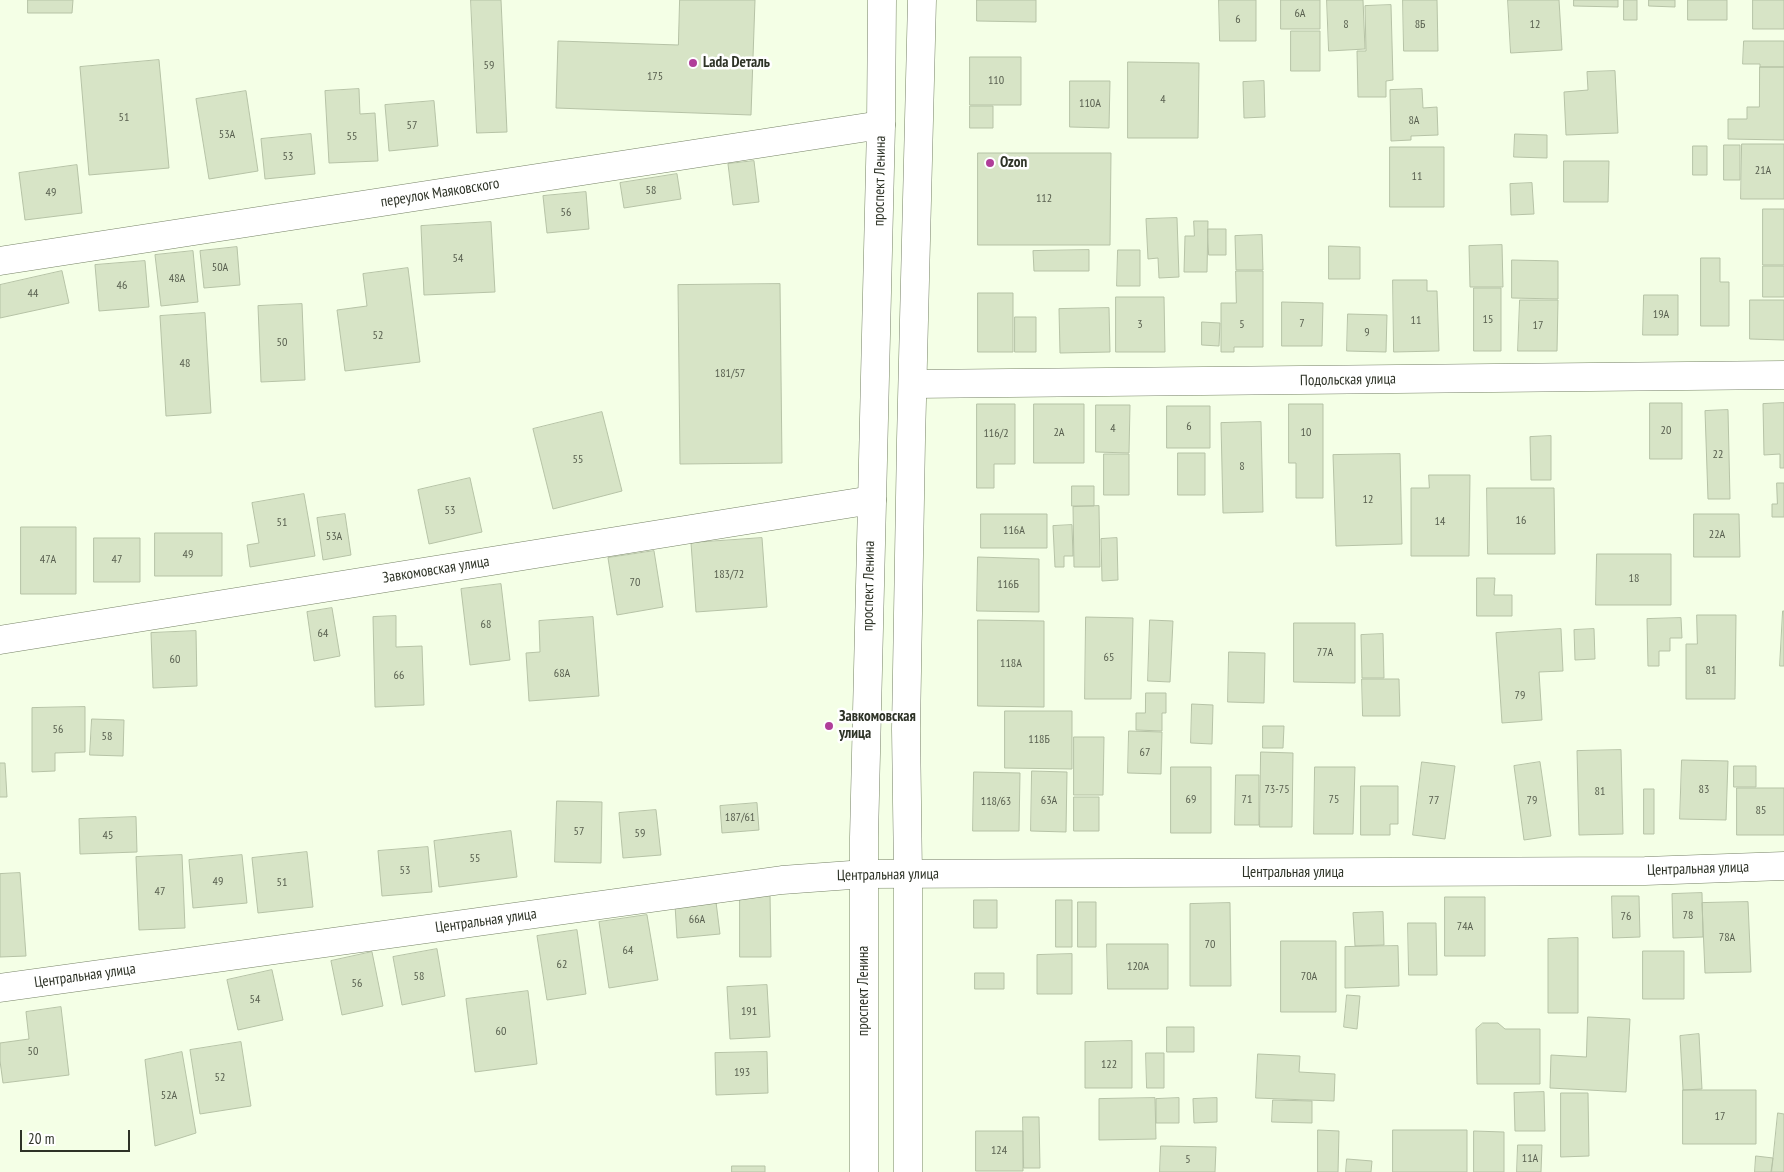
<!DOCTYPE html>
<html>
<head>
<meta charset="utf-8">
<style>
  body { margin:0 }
  #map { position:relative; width:1784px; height:1172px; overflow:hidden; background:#f4ffe6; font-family:"PT Sans Narrow",sans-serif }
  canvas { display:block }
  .scale { position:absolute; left:20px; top:1130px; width:110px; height:22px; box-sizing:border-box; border:2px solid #2e3327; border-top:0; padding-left:6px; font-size:15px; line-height:18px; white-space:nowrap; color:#2e3327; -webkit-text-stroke:4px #fff; paint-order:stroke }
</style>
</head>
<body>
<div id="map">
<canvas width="1784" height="1172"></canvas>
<div class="scale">20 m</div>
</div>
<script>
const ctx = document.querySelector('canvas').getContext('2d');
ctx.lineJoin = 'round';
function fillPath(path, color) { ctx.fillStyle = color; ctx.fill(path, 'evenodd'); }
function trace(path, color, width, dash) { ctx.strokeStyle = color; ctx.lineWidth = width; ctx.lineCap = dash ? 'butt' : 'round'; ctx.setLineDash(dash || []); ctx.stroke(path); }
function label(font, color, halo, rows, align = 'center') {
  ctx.font = font + ' "PT Sans Narrow",sans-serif'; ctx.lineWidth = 5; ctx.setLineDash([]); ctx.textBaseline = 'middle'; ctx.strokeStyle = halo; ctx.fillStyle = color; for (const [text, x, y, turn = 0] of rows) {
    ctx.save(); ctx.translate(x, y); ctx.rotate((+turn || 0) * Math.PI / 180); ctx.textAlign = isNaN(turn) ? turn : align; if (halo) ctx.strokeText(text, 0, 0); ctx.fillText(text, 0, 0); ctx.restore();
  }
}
const building = new Path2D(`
  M28,0H73L72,13H28Z
  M471,0H501L507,132L477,133Z
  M680,0H755L751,115L556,108L558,41L678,45Z
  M977,0H1036V22L977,21Z
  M1219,0H1256V41H1220Z
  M1281,0H1320V29H1281Z
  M1327,0H1363L1365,49L1329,51Z
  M1403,0H1437L1438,51H1404Z
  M1508,0H1559L1562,50L1511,53Z
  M1574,0H1618V7L1574,6Z
  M1624,0H1637V20H1624Z
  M1649,0H1675V7L1649,6Z
  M1688,0H1727V20H1688Z
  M1753,0H1784V29H1753Z
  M1391,5L1393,80L1386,81V97H1358L1357,51H1366L1365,6Z
  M1291,31H1320V71H1291Z
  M1744,41H1784V67H1760V64H1743Z
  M970,57H1021V105H970Z
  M159,60L169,168L89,175L80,67Z
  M1128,62L1199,63L1198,138H1128Z
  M1760,67H1784V140L1728,139V119H1747V107H1759Z
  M1615,71L1618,133L1566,135L1564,92L1588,90L1587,72Z
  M1070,81H1110L1109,128L1070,127Z
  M1264,81L1265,117L1244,118L1243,82Z
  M359,89L360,114L375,113L378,161L329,163L325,91Z
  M1422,89L1423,108L1437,107L1438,135L1411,136V140L1391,141L1390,90Z
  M246,91L258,171L209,179L196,99Z
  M434,101L438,146L389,151L385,105Z
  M970,106H993V128H970Z
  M311,134L315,174L265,179L261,139Z
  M1515,134L1547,135V158L1514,157Z
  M1742,144H1784V199H1741Z
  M1724,145H1740V180H1724Z
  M1693,146H1707V175H1693Z
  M1390,147H1444V207H1390Z
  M978,153H1111L1110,245H978Z
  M754,161L759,202L733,205L728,164Z
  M1564,161H1609L1608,202H1564Z
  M77,165L82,213L25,220L19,173Z
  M677,174L681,199L624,208L620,183Z
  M1532,183L1534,214L1511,215L1510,184Z
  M586,192L589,229L547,233L543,196Z
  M1763,209H1784V265H1763Z
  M1177,218L1179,277L1159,278L1158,258L1148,259L1146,219Z
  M1194,221H1208L1207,272H1184L1185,236H1194Z
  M491,222L495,292L424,295L421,226Z
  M1208,229H1226V255H1209Z
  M1262,235L1263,270H1236L1235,236Z
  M1502,245L1503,287H1470L1469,246Z
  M1329,246L1360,247V279H1329Z
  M237,247L240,285L204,288L200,251Z
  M1089,250V271H1034L1033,251Z
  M1118,250H1140V286H1117Z
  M193,251L198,302L161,306L155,255Z
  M1701,258H1720V282H1729V326H1701Z
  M1512,260L1558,261V299L1512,298Z
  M145,261L149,307L99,311L95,265Z
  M1763,266H1784V297H1763Z
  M408,268L420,362L345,371L337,310L367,306L363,274Z
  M62,271L69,303L0,318V285Z
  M1236,271H1263V347H1234V352H1221V303H1236Z
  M1393,280H1427V291H1437L1439,351L1394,352Z
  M780,284L782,463L680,464L678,285Z
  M1474,288H1501V351H1474Z
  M978,293H1013V352H978Z
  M1644,295H1678V335H1643Z
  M1116,297H1164L1165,352H1116Z
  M1520,300H1558L1557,351H1518Z
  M1750,300H1784V340L1750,339Z
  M1282,302L1323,303L1322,346H1282Z
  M302,304L305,380L261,382L258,306Z
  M1109,308L1110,352L1060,353L1059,309Z
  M205,313L211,413L166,416L160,316Z
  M1348,314L1387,315L1386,352L1347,351Z
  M1015,317H1036V352H1015Z
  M1202,322L1220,323L1219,346L1202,345Z
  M1650,403H1682V459H1650Z
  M1784,403V468H1780V454L1764,455L1763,404Z
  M977,404H1015V464H994V488H977Z
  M1034,404H1084V463H1034Z
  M1289,404H1323V498H1296V463H1289Z
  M1096,405H1130L1129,453L1096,452Z
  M1167,406H1210V448H1167Z
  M1728,410L1730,499H1708L1705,411Z
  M602,412L622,491L553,509L533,429Z
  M1261,422L1263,512L1223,513L1221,423Z
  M1551,436V480H1531L1530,437Z
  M1178,453H1205V495H1178Z
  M1104,454H1129V495H1104Z
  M1400,454L1402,544L1336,546L1333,455Z
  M1429,475H1470L1469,556H1411V488H1429Z
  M470,478L482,532L429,544L418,490Z
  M1777,483H1784V517H1772V504H1777Z
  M1072,486H1094V506H1072Z
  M1487,488H1554L1555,554H1488Z
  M304,494L315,556L250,567L247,545L259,543L252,503Z
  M1099,506L1100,567H1074L1073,507Z
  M345,514L351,555L323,560L317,518Z
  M981,514H1047V548H981Z
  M1694,514H1739L1740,557H1694Z
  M1072,525L1073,556H1064V567H1055L1053,526Z
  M21,527H76V594H21Z
  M155,533H222V576H155Z
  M94,538H140V582H94Z
  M762,538L767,607L696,612L691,543Z
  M1117,538L1118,580L1102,581L1101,539Z
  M654,551L663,607L617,615L608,558Z
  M1597,554H1671V605H1596Z
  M978,557L1039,559V612L977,611Z
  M1477,578H1495L1494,595H1512V616H1477Z
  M501,584L510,660L470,665L461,589Z
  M332,608L340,656L314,661L307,612Z
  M1783,611H1784V666H1780Z
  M1697,615H1736L1735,699H1686V644H1697Z
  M396,616V647L422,646L424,705L375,707L373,617Z
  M593,617L599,696L529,701L526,653L540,652L539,621Z
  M1086,617L1133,618L1131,699H1085Z
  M1681,618L1682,638H1670V651H1659V666H1648L1647,619Z
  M978,620L1044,621V707L978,706Z
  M1150,620L1173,621L1170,682L1148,681Z
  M1294,623H1355V683L1294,682Z
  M1561,629L1563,671L1539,672L1542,720L1502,723L1496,633Z
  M1594,629L1595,659L1575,660L1574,630Z
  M196,631L197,686L153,688L151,633Z
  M1383,634L1384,678H1362L1361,635Z
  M1229,652L1265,653L1264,703L1228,702Z
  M1362,679H1399L1400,716H1363Z
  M1146,693H1166V713H1162V731L1136,730V713H1145Z
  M1192,704L1213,705L1212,744L1191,743Z
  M85,707V752L55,753V771L32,772V708Z
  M1005,711H1072V769L1005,768Z
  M92,719L124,720L123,756L90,755Z
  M1263,726H1284L1283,748H1263Z
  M1129,731L1162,732L1161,774L1128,773Z
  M1074,737H1104L1103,795H1074Z
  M1621,750L1623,834L1579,835L1577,751Z
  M1261,752L1293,753L1292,827H1260Z
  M1682,760L1728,761L1726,820L1680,819Z
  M1422,762L1455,766L1445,839L1413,835Z
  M1540,762L1551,836L1524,840L1514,766Z
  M0,763H5L7,797H0Z
  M1734,766H1756V787H1734Z
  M1171,767H1211V833H1171Z
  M1315,767H1355L1353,834H1314Z
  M1032,771L1067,772L1066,832L1031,831Z
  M974,772L1020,773L1019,831H973Z
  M1236,775H1259V825H1235Z
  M1361,786H1398V824H1390V835H1361Z
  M1737,788H1784V835H1737Z
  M1644,789H1654V834H1644Z
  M1074,797H1099V831H1074Z
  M557,801L602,802L601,863L555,862Z
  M757,803L759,830L722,833L720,806Z
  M656,810L661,855L623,858L619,813Z
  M136,817L137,852L80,854L79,819Z
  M511,831L517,877L439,887L434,841Z
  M428,847L432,892L382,896L378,851Z
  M307,852L313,907L258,913L252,858Z
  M182,855L185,928L139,930L136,857Z
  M242,855L247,903L193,908L189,860Z
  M20,873L26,956L0,957V874Z
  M740,893H770L771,957H740Z
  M1702,893L1703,937L1673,938L1672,894Z
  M1612,896H1639L1640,937L1613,938Z
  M1445,897H1485V956H1445Z
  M974,900H997V928H974Z
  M1056,900H1072V947H1056Z
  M716,902L720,934L677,938L675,905Z
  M1078,902H1096V947H1078Z
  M1748,902L1751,972L1705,973L1702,903Z
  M1230,903L1231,986H1190V904Z
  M1383,912L1384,945L1355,946L1353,913Z
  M647,915L658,980L609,988L599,922Z
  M1408,923H1436L1437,975H1409Z
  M577,930L586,994L547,1000L537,936Z
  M1578,938V1013H1548V939Z
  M1281,941H1336V1012H1281Z
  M1107,944H1168V989H1108Z
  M1398,946L1399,986L1345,988V947Z
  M437,949L445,996L402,1005L393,957Z
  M1643,951H1684V999H1643Z
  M372,952L383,1006L342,1015L331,961Z
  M1072,954V994H1037V955Z
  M272,970L283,1020L238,1030L227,980Z
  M975,973H1004V989H975Z
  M767,985L770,1037L730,1039L727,987Z
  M528,991L537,1064L475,1072L466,999Z
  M1347,995L1360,996L1357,1029L1344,1027Z
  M61,1007L69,1075L3,1083L0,1061V1043L29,1039L26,1012Z
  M1588,1017L1630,1019L1626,1092L1550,1088L1551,1055L1586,1057Z
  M1483,1023H1498L1505,1029H1540V1084H1477L1476,1029Z
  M1167,1027H1194V1052H1167Z
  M1699,1034L1702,1089L1683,1090L1680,1036Z
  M1132,1041V1088H1085V1042Z
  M241,1042L251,1106L200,1114L190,1050Z
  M182,1052L196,1133L155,1146L145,1060Z
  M767,1052L768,1093L716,1095L715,1053Z
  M1146,1053H1164V1088H1147Z
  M1258,1054L1300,1056L1299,1072L1335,1074L1334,1101L1256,1098Z
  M1683,1090H1756V1144H1683Z
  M1544,1092L1545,1131H1515L1514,1093Z
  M1561,1093H1588L1589,1156L1561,1157Z
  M1155,1098L1156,1139L1099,1140V1099Z
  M1179,1098V1123H1156V1099Z
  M1217,1098V1122L1194,1123L1193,1099Z
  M1273,1100L1312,1101V1123L1272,1122Z
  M1778,1113L1784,1114V1172H1772Z
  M1023,1117H1039L1040,1168H1024Z
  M1318,1130L1339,1131L1338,1172H1318Z
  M1393,1130H1467V1172H1393Z
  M976,1131H1023V1171H976Z
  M1474,1131L1504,1132V1172H1474Z
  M1518,1145H1542L1541,1172H1517Z
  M1161,1146L1216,1147L1215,1172H1160Z
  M1756,1156L1773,1158L1771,1172H1755Z
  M1347,1159L1372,1161L1371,1172H1346Z
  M732,1166H765V1172H732Z`);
const street = new Path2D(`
  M0,261L881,125
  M913,384L1784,375
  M0,640L872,500
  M0,988L782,880L865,874L1645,871L1784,866`);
const secondary = new Path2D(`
  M864,1172V837L881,125L882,0
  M908,1172V874L906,729L911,440L922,0`);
const markers = [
  [693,63,5,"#b03e99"],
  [990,163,5,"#b03e99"],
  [829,726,5,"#b03e99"]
];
const numberNames = [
  ["6А",1300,14],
  ["6",1238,20],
  ["8",1346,25],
  ["8Б",1420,25],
  ["12",1535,25],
  ["59",489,66],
  ["175",655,77],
  ["110",996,81],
  ["4",1163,100],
  ["110А",1090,104],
  ["51",124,118],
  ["8А",1414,121],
  ["57",412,126],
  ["53А",227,135],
  ["55",352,137],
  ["53",288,157],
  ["21А",1763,171],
  ["11",1417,177],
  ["58",651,191],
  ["49",51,193],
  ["112",1044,199],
  ["56",566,213],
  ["54",458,259],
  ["50А",220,268],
  ["48А",177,279],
  ["46",122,286],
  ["44",33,294],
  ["19А",1661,315],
  ["15",1488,320],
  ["11",1416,321],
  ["7",1302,324],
  ["3",1140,325],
  ["5",1242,325],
  ["17",1538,326],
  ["9",1367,333],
  ["52",378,336],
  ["50",282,343],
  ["48",185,364],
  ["181/57",730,374],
  ["6",1189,427],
  ["4",1113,429],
  ["20",1666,431],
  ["2А",1059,433],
  ["10",1306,433],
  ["116/2",996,434],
  ["22",1718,455],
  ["55",578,460],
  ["8",1242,467],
  ["12",1368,500],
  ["53",450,511],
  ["16",1521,521],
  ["14",1440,522],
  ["51",282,523],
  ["116А",1014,531],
  ["22А",1717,535],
  ["53А",334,537],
  ["49",188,555],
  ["47А",48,560],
  ["47",117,560],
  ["183/72",729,575],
  ["18",1634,579],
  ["70",635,583],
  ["116Б",1008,585],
  ["68",486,625],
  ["64",323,634],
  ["77А",1325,653],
  ["65",1109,658],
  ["60",175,660],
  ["118А",1011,664],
  ["81",1711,671],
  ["68А",562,674],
  ["66",399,676],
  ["79",1520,696],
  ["56",58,730],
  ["58",107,737],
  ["118Б",1039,740],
  ["67",1145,753],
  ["73-75",1277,790],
  ["83",1704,790],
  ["81",1600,792],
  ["69",1191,800],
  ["71",1247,800],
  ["75",1334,800],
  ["63А",1049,801],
  ["77",1434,801],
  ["79",1532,801],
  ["118/63",996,802],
  ["85",1761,811],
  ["187/61",740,818],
  ["57",579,832],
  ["59",640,834],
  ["45",108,836],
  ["55",475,859],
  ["53",405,871],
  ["49",218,882],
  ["51",282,883],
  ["47",160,892],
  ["78",1688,916],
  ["76",1626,917],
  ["66А",697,920],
  ["74А",1465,927],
  ["78А",1727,938],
  ["70",1210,945],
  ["64",628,951],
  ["62",562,965],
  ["120А",1138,967],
  ["58",419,977],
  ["70А",1309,977],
  ["56",357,984],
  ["54",255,1000],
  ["191",749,1012],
  ["60",501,1032],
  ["50",33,1052],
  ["122",1109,1065],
  ["193",742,1073],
  ["52",220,1078],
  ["52А",169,1096],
  ["17",1720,1117],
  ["124",999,1151],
  ["11А",1530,1159],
  ["5",1188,1160]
];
const poiNames = [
  ["Lada Dеталь",703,63],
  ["Ozon",1000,163],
  ["Завкомовская",839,717],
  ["улица",839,734]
];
const streetNames = [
  ["проспект Ленина",880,181,-89],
  ["переулок Маяковского",440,193,-9],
  ["Подольская улица",1348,380,-1],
  ["Завкомовская улица",436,570,-9],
  ["проспект Ленина",869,586,-89],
  ["Центральная улица",1698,869,-2],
  ["Центральная улица",1293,873],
  ["Центральная улица",888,875,-1],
  ["Центральная улица",486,921,-8],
  ["Центральная улица",85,976,-8],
  ["проспект Ленина",864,991,-90]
];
fillPath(building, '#d7e4c6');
trace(building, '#b6c3a6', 1);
trace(street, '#778367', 29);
trace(secondary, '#778367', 29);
trace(street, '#fff', 28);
trace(secondary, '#fff', 28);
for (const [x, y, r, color] of markers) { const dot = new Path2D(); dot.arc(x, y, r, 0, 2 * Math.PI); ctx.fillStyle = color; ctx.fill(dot); trace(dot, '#fff', 2); }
label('12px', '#585f4f', null, numberNames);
label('bold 15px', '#2e3327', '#fff', poiNames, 'left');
label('15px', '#2e3327', '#fff', streetNames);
</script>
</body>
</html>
